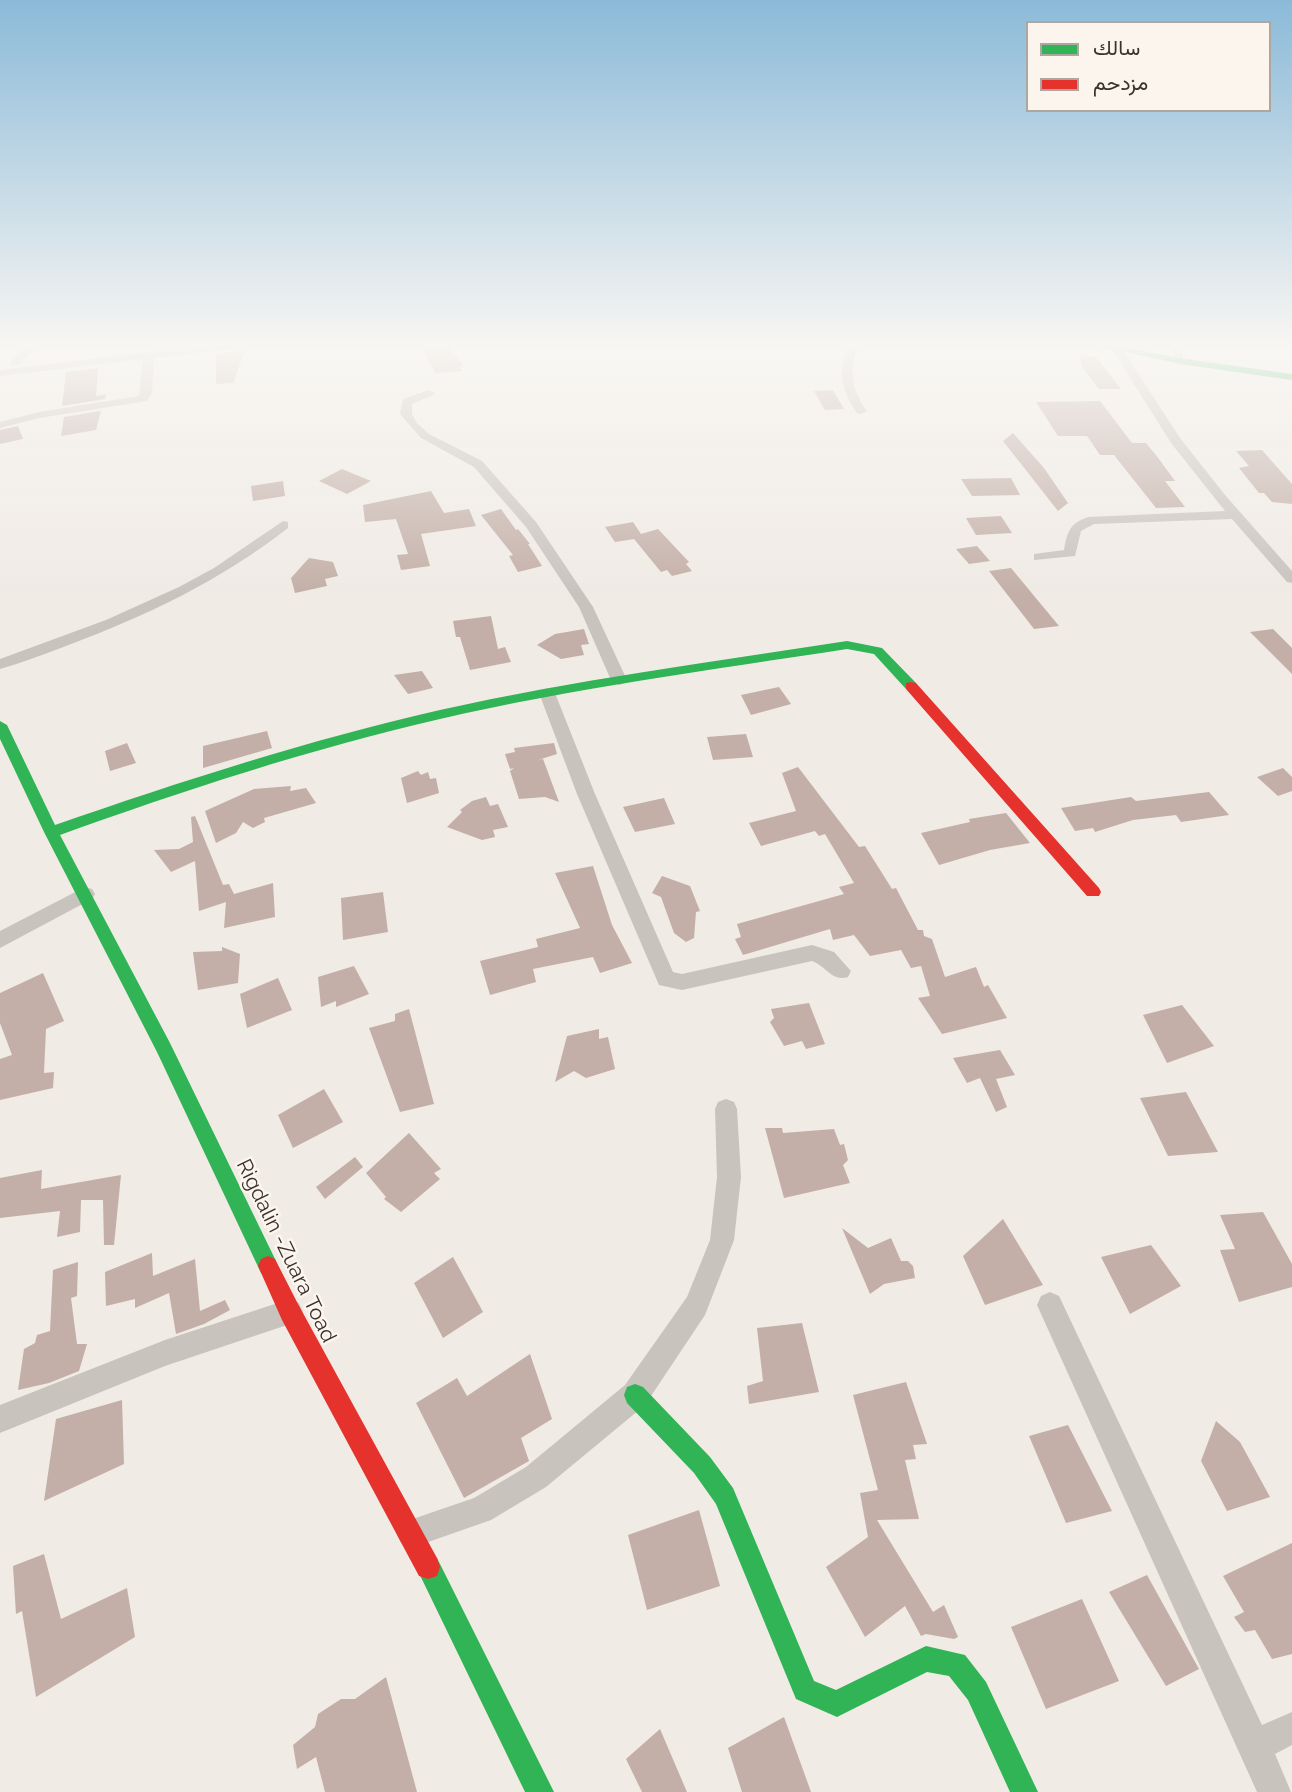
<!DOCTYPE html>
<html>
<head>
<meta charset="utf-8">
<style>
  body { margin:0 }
  #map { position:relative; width:1292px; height:1792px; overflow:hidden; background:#f0ebe5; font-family:Raleway,Vazirmatn,sans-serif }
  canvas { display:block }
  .legend { position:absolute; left:1026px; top:21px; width:245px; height:91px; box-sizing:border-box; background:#fbf5ee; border:2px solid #aea6a0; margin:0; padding:9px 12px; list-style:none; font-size:21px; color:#3b302b }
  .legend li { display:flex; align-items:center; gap:14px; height:35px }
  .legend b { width:35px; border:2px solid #aea6a0 }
</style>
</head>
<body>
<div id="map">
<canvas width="1292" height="1792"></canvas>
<ul class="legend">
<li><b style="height:9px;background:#30b455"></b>سالك</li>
<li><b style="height:9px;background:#e5322d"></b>مزدحم</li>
</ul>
</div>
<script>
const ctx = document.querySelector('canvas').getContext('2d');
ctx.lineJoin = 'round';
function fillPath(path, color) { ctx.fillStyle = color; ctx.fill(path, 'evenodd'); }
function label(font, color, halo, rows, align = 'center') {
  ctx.font = font + ' Raleway,sans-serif'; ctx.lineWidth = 5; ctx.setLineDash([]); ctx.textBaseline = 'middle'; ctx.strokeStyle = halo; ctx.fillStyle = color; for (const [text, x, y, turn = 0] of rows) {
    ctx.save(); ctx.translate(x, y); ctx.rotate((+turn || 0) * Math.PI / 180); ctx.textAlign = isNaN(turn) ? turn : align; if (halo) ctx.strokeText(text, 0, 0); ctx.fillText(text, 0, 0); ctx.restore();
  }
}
const building = new Path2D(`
  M421,344H447L464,367H459L463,371L435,373Z
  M245,351L233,383L216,384V354Z
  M1080,355L1096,357L1121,389H1099L1082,367Z
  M98,368L96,396L106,394L105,399L62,406L66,372Z
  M833,390L844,409L825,410L814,391Z
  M1100,401L1132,443H1146L1156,455L1175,481H1165L1185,507L1156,508L1114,455H1100L1087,436H1058L1036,402Z
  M101,411L96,430L61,436L64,417Z
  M18,426L23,439L0,444V430Z
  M1013,433L1044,468L1068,503L1058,511L1003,441Z
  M1262,450L1292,484V504L1272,502L1264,493H1259L1239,468L1249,466L1236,451Z
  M342,469L371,481L347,494L319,481Z
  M1011,478L1020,495L972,496L961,479Z
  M283,481L285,496L253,501L251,486Z
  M431,491L444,513L469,509L476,526L421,534L430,566L401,570L397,555L408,554L396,519L365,522L363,505Z
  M501,509L516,530L518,529L530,544H528L542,566L518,572L509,556L513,555L481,515Z
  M1001,516L1012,533L976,535L966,518Z
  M633,522L641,534L658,529L689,562L686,564L692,571L672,576L667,570L661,572L634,539L615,542L605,527Z
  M977,546L990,561L969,564L956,549Z
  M309,558L333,562L338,576L325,579L327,586L295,593L291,578Z
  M1011,568L1059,626L1034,629L989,571Z
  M491,616L498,649L505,647L511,662L470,670L460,637H456L453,621Z
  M584,629L589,644L581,645L584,655L561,659L537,645L555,634Z
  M1273,629L1292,648V674L1250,632Z
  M422,671L433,688L408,694L394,675Z
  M779,687L791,704L751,715L741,695Z
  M267,731L272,748L203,768V746Z
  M746,734L753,757L713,760L707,737Z
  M127,743L136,763L110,771L105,751Z
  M554,743L557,754L538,760L543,759L559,802L545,797L519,799L510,771L514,768L510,769L505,754L515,752L514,748Z
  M798,767L859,847L865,846L892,889L896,888L918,930H923L924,936L932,939L945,977L976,967L984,987L988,985L1007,1018L942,1034L918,998L930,996L921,966L911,968L901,950L870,956L854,935L833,940L830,929L743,955L735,939L741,937L737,924L844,894L839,887L854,883L825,834L819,836L815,831L761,846L749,823L796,811L782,773Z
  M1283,768L1292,777V791L1278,796L1257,777Z
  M418,771L421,775L428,772L430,779L436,778L439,793L407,803L401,778Z
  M291,786L290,791L306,788L316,803L264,818L265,822L253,828L243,822L236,833L216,843L205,811L254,789Z
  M1209,792L1229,815L1181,822L1176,815L1133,820L1095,832L1093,828L1075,831L1061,808L1131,797L1136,801Z
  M486,797L490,806L498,804L508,827L493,830L495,837L482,840L447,827L462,812L460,810L472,801Z
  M664,798L675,824L635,832L623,807Z
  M1006,813L1030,843L990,850L939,865L921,833L970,822L969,819Z
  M195,816L223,885L229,884L234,894L273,883L275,917L224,928L226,902L199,911L195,861L171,872L154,850L179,849L193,842L191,817Z
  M593,866L612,925L632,963L600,973L593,957L533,969L536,982L490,995L480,961L538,947L536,939L580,928L555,873Z
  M662,876L690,886L700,911L696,912L694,938L686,942L674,933L661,897L652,893Z
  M383,892L388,932L343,940L341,898Z
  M222,947L240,954L238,983L198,990L193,952L222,951Z
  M354,966L369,994L336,1007V1001L321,1007L318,977Z
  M43,973L64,1021L46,1029L44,1073L54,1072L53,1088L0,1100V1059L12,1055L0,1023V993Z
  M278,978L292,1010L247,1028L240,994Z
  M809,1003L825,1044L806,1049L802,1041L784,1046L770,1022L774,1018L771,1009Z
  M1182,1005L1214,1046L1167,1063L1143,1015Z
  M409,1009L434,1104L400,1112L369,1028L395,1021V1014Z
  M599,1029V1039L608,1037L615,1069L586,1078L574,1071L555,1082L567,1036Z
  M1000,1050L1015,1075L996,1079L1007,1107L996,1112L980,1078L967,1083L953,1058Z
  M324,1089L343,1122L293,1148L278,1115Z
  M1186,1092L1218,1152L1168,1156L1140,1098Z
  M765,1128H782L783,1133L834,1129L840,1145L844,1144L848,1160L843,1165L850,1183L784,1198Z
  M409,1133L441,1169L434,1173L440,1179L401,1212L384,1199L386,1197L366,1173Z
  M355,1157L363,1167L325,1199L316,1187Z
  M42,1170L41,1189L121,1175L114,1245H104L103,1200H81L80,1232L57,1237L60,1211L0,1218V1178Z
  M1263,1212L1292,1264V1287L1239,1302L1220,1250L1235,1249L1220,1215Z
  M1003,1219L1043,1285L985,1305L963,1256Z
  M842,1228L868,1248L891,1238L901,1261H908L913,1266L915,1278L884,1284L870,1294Z
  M1151,1245L1181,1286L1130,1314L1101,1257Z
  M152,1253L153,1276L195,1259L200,1311L225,1300L230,1310L204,1324L176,1334L169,1293L135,1308V1299L106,1306L105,1272Z
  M453,1257L483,1312L443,1338L414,1283Z
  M78,1262L77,1296L71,1298L77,1344H87L79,1371L49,1383L18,1390L24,1349L35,1343L37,1335L50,1331L53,1270Z
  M802,1323L819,1392L749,1404L747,1386L763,1381L757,1328Z
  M530,1354L552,1419L521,1438L529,1461L464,1498L416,1403L457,1378L467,1396Z
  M906,1382L927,1444L913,1445L916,1459L905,1460L919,1519L877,1520L933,1612L944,1605L958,1637L954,1639L926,1634L921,1636L905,1606L865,1637L826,1567L868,1537L860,1493L878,1490L853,1395Z
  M122,1400L124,1464L44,1501L56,1419Z
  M1216,1421L1240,1442L1270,1497L1227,1511L1201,1461Z
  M1068,1425L1112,1511L1066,1523L1029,1436Z
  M699,1510L720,1586L647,1610L628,1535Z
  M1292,1543V1654L1272,1659L1255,1630L1245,1632L1234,1617L1244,1612L1223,1576Z
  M44,1554L61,1619L127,1588L135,1637L36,1697L22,1611L16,1614L13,1566Z
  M1147,1575L1199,1669L1166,1686L1109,1592Z
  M1082,1599L1119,1681L1046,1709L1011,1627Z
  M386,1677L417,1792H325L316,1757L297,1769L293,1745L315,1727L318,1714L341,1699H355Z
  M784,1717L811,1792H742L728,1748Z
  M660,1729L687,1792H642L626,1759Z`);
const street = new Path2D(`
  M28,344H39L19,365H11V361Z
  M218,344H250L245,347L154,358L152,393L147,401L39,418L0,428V422L39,412L139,396L143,359L0,376V370Z
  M849,344H859C848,369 851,389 867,411L861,414L857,413C841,390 837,370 849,344Z
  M1171,344H1181L1184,363L1175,361Z
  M1113,347H1121L1180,438L1225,495L1292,571V583L1287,582L1232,519L1094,524L1081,531L1075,556L1034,560V554L1064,550C1067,532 1070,523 1088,517L1225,511L1171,443L1112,349Z
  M429,390L435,393L433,395L412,404V414L417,423L429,434L482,461L536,522L593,607L627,680L625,683L619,685L611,680L579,607L526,527L474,467L421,438L400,414L403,399Z
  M283,521L288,522V528C220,581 146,616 66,646C44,654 22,663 0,669V659L106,620L179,587L214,568Z
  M547,688L555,693L595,794L673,972L682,974L812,945L834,952L851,971L848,977C832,982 826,966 812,961L682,990L659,985L577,794L539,693Z
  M85,887L92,889L95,894L92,899L0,948V931Z
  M726,1099L734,1102L737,1109L741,1177L734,1240L705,1315L645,1405L546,1487L491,1520L411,1548L401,1543L396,1533L401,1523L474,1498L526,1467L625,1385L687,1297L710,1240L717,1177L715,1109L718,1102Z
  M1050,1292L1059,1296L1262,1725L1292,1712V1745L1275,1754L1291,1792H1257L1037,1305L1041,1296Z
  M290,1299L299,1303L303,1312L299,1321L165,1366L0,1433V1405L165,1340Z`);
const fast = new Path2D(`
  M1090,344H1107L1180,358L1292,374V380L1180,364Z
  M847,641L882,648L916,683V689H906L874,654L847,649C711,670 574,688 440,719C310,749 185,790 60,835L170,1043L275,1259L278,1266L275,1273L268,1276L261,1273L157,1052L44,832L0,739V721L7,725L55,825C182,781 309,740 440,710C574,680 711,662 847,641Z
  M635,1384L643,1387L710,1457L733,1488L814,1681L836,1690L926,1646L965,1655L986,1682L1038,1792H1010L968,1700L949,1676L927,1672L837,1717L796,1699L716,1504L694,1473L627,1403L624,1395L627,1387Z
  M428,1555L437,1558L554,1792H525L416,1567L419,1558Z`);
const jam = new Path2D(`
  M911,682L916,683L1099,888L1101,892L1099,896H1087L906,689V683Z
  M268,1256L275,1259L298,1304L437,1558L440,1567L437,1576L428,1579L419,1576L282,1320L258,1266L261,1259Z`);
const nearStreetnames = [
  ["Rigdalin -Zuara Toad",286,1251,64]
];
fillPath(building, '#c3afa7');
fillPath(street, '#c9c3be');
fillPath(fast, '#30b455');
fillPath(jam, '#e5322d');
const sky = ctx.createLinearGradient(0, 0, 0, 595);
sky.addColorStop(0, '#8bbad8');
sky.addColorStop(0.58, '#f8f6f3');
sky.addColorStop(1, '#f8f6f300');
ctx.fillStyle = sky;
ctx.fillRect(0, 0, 1292, 595);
label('21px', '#3b302b', '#fbf5ee', nearStreetnames);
</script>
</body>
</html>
